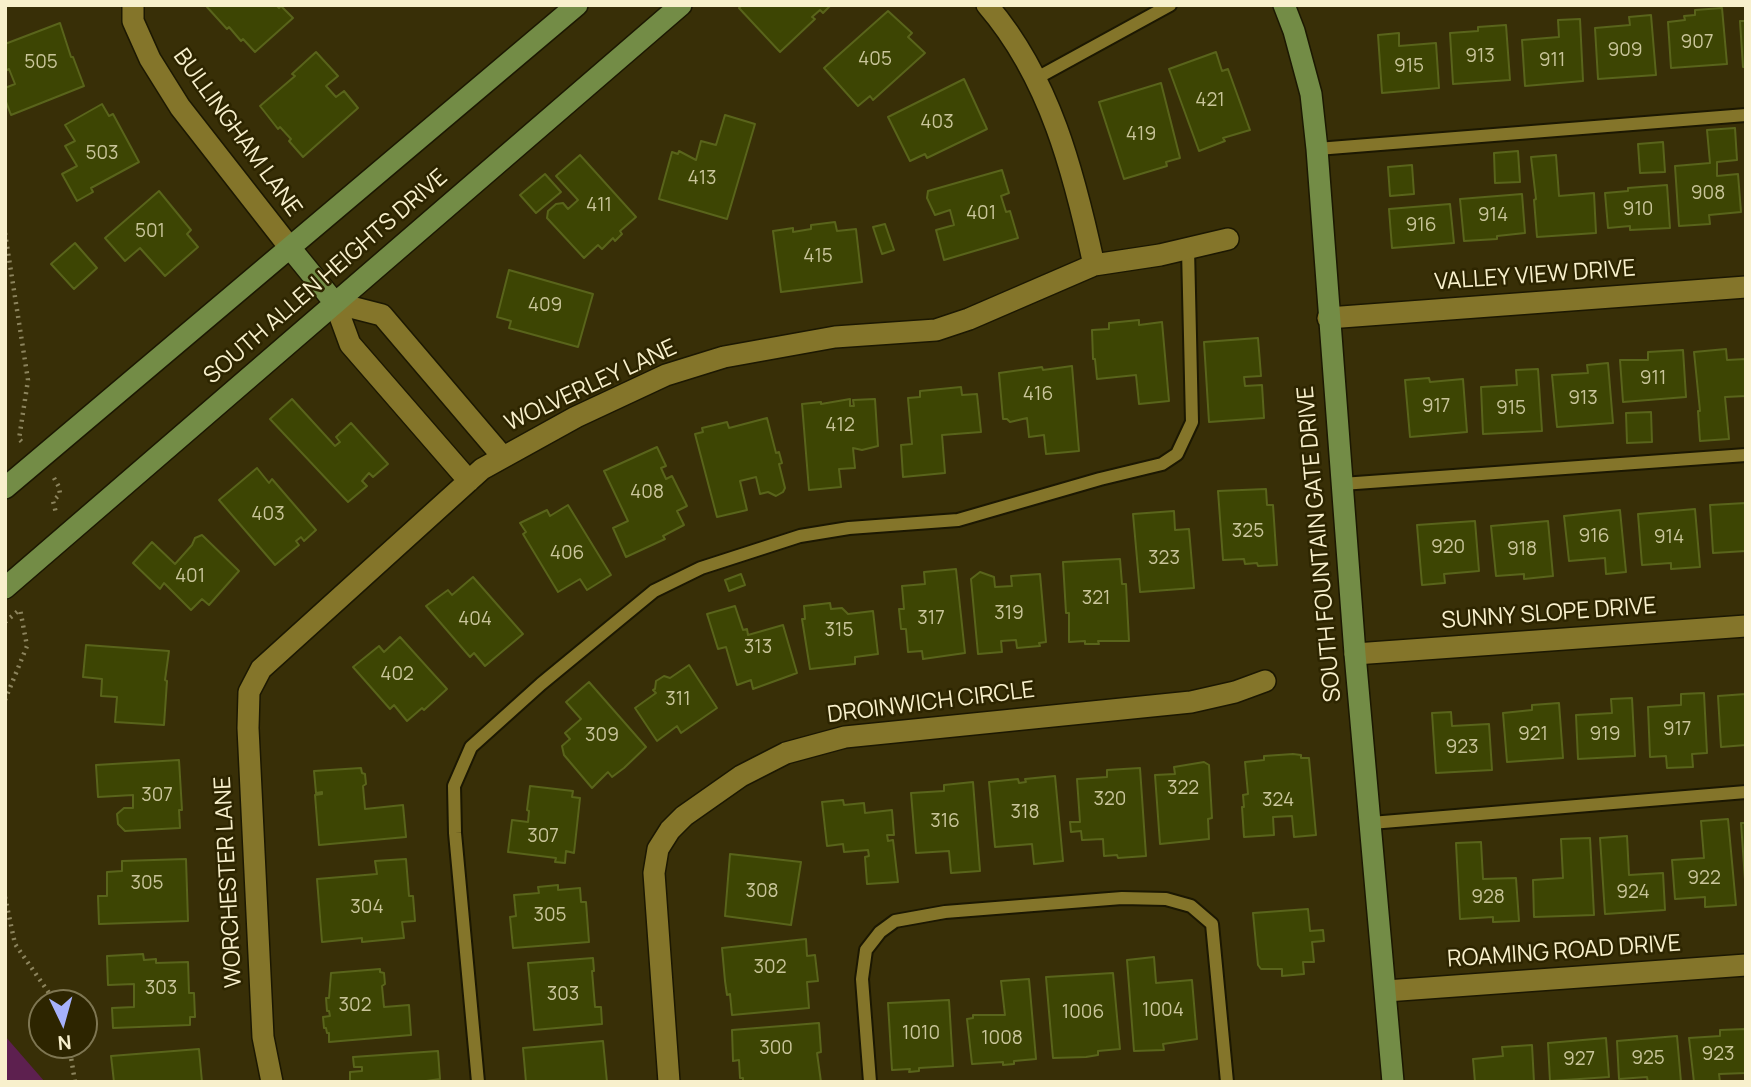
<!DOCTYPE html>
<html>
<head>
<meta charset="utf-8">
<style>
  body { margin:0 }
  #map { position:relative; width:1751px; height:1087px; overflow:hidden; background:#382f07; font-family:Manrope,sans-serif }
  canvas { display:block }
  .frame { position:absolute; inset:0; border:7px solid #f8f0cc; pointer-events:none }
  .north { position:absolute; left:28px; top:989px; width:70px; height:70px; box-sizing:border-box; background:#2d2500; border:2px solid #7e7652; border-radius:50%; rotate:175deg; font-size:19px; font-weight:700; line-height:28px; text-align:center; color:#f8f0cc }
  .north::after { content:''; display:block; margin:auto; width:24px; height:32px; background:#a6b1fc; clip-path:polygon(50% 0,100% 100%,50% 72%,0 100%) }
</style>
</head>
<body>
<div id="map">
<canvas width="1751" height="1087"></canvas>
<div class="frame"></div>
<div class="north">N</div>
</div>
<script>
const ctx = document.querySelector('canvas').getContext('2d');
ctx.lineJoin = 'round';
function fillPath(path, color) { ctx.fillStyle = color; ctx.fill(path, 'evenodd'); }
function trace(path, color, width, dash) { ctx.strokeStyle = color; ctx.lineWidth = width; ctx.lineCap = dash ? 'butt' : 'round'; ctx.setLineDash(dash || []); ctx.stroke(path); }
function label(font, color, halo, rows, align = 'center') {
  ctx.font = font + ' Manrope,sans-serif'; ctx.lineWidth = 5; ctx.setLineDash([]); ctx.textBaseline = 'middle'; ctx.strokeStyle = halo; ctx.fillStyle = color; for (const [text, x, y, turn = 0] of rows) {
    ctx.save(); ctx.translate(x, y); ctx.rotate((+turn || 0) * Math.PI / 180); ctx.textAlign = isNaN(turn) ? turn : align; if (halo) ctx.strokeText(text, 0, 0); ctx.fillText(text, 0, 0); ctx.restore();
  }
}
const green = new Path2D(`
  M5,1036L45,1082H5Z`);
const building = new Path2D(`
  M209,5H276L279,8L281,6L293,18L255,52L243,39L241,41L229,27L227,29L207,7Z
  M742,5H831L823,13L820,10L812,17L815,19L780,52L739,8Z
  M1722,8L1727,64L1671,68L1668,22L1685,20L1684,16L1695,15V10Z
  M888,11L912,33L908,37L925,53L873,100L870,96L858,106L824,68Z
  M1651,15L1656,75L1598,79L1595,28L1630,25L1629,17Z
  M1580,19L1583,81L1525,86L1522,40L1559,37L1558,20Z
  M1740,21H1746V67H1743Z
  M60,23L71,57H73L84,86L11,115L5,99V88L15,84L9,69L5,71V44Z
  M1506,25L1510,80L1453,84L1450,33L1478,31V27Z
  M1399,33V46L1436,43L1439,88L1382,93L1378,35Z
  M316,52L338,76L326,86L336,97L344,91L358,108L303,157L289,141L291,139L280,127L278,129L260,106L295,76L292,74Z
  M1216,52L1222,71L1228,69L1250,130L1223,138L1225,141L1199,151L1169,69Z
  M964,79L987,129L927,158L925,154L910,161L888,117Z
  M1161,83L1180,158L1166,162L1167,166L1124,179L1099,102Z
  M102,104L109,116L113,114L139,162L91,188L93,192L77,201L62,174L77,166L65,146L75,141L65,125Z
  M725,115L755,124L727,219L659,199L672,152L678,154L679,151L696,160L701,141L716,145Z
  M1735,128L1737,160L1717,162V176L1738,174L1741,212L1709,215L1710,224L1679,226L1675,166L1710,163L1707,130Z
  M1663,142L1665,172L1640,173L1638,144Z
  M1518,151L1520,182L1495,183L1494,153Z
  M580,155L636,217L620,231L622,234L615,241L613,238L602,249L598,245L584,258L547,218L548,211L556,204L563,203L568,209L578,200L556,176Z
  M1556,155L1559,196L1594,193L1596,233L1537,237L1534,200L1536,199L1531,157Z
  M1412,165L1414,194L1390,196L1388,167Z
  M1002,170L1009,193L1001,196L1006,212L1010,211L1018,238L944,260L936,230L954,225L950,210L935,215L927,198L928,191Z
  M545,174L561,192L536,213L520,195Z
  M1667,185L1670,228L1630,230V226L1608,228L1605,193L1628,191V188Z
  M159,191L191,230L187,234L198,247L165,276L140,248L125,261L105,238Z
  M1522,194L1525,233L1497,236V239L1464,241L1460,199Z
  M1450,204L1454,243L1392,248L1389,209Z
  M835,222L837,231L856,229L862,282L781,292L773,231L793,228V232L811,229V225Z
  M885,224L894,250L882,254L873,227Z
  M75,243L97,268L74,289L51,264Z
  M509,270L593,294L578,347L509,328L511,321L497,317Z
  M1139,320V325L1162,322L1169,401L1139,404L1136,375L1097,379L1095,359H1093L1092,330L1109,329V323Z
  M1258,338L1261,376L1244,377L1245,386L1262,385L1264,418L1209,422L1204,342Z
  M1726,349L1727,360L1746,359V396L1725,397L1729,439L1700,441L1698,411H1700L1694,352Z
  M1683,350L1686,397L1623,402L1620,360H1648V352Z
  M1608,363L1613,423L1557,427L1552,375L1588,373L1587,365Z
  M1072,366L1079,451L1046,454L1044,435L1029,437L1027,418L1010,422L1007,419H1003L999,373L1042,367L1043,370Z
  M1538,369L1542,431L1483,434L1481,387L1517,385L1516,370Z
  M1429,378L1430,382L1463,379L1467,432L1410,437L1405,380Z
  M961,387L962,395L977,394L981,432L942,435L945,473L903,477L901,445L912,444L908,398L920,397V391Z
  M292,399L335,446L340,442L336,437L351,423L388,464L373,477L369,473L362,481L367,486L348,502L270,419Z
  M850,399V406H854L853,400L875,399L878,446L862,450L853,448L855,468L839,469L841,487L809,490L802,404L821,402V404Z
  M1651,412L1652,442L1627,443L1626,413Z
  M767,418L776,453L779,452L782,463L779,464L785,488L783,492L776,496L768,492L760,494L756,477L740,481L747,510L717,517L695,434L703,432L702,428L727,422L729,428Z
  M657,447L666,466L661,468L666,479L672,476L687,506L677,511L684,525L663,536L665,539L626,557L613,528L628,521L604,471Z
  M257,468L269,483L272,479L316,530L304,541L301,537L296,541L299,545L275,565L219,500Z
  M1266,489L1267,505H1273L1277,565L1258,566L1257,563L1245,564L1244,559L1223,560L1218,491Z
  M1746,503V551L1713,553L1710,505Z
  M568,505L611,575L587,590L580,579L558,592L523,534L526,532L520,523L547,510L550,516Z
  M1695,509L1700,567L1671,569V563L1642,565L1638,514Z
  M1620,510L1626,572L1606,574L1605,558L1569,561L1564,516Z
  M1174,511L1175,530L1189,529L1194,588L1140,592L1133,514Z
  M1475,521L1479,571L1444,574L1445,583L1422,585L1417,525Z
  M1548,521L1553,576L1524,579V574L1496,576L1491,526Z
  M202,535L239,571L209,605L202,599L191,610L164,583L160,589L133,563L152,542L175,564L192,545L195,538Z
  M1120,559L1122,584H1126L1129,641H1098L1099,644H1085V641L1069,642V613H1066L1063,562Z
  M956,569L965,653L923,659L922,651L908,652L906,629H901L899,609H904L902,586L925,584L924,572Z
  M980,572L994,577L995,587L1012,586L1011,576L1040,574L1046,642L1039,643L1040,646L1017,648L1016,640L1001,641L1002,652L978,654L971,579Z
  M741,574L745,585L729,591L725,580Z
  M473,577L523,634L485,666L474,653L470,657L426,606L448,590L452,595Z
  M830,603L831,609L842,608L848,614L873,611L878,654L855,657V664L810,669L802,619H805L804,606Z
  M735,606L743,630L747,629L748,635L783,625L797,673L753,689L751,680L737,685L726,647L718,649L707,614Z
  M400,637L447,689L424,710L422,708L407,721L394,705L390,709L353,667L379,646L384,652Z
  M86,645L169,651L165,680L167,681L164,725L115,722L117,697L101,696L102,679L83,677Z
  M689,665L717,708L681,733L677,726L657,741L635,708L656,693L653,690L655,689L656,681L664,676L670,678Z
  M589,682L646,747L624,768L612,777L608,772L592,788L564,755L562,746L570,739L565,733L581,719L566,702Z
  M1704,693L1707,753L1692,754L1693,767L1667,768L1666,756L1650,757L1648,707L1681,705V694Z
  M1746,694V745L1721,747L1718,696Z
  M1632,698L1635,756L1578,759L1576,715L1612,713L1611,699Z
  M1559,703L1563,758L1507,762L1503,713L1532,710V705Z
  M1451,712L1452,726L1489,724L1492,770L1436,773L1432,713Z
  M1293,754L1301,755V758H1309L1316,835L1294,837L1292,816L1273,817L1274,835L1244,837L1242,807H1244L1243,795L1248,794L1245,762L1264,760V756Z
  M179,760L182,810H179L180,828L125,831L118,824L117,814L124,808H133V795L98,797L96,765Z
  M1204,762L1209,765L1212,818L1208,819L1209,839L1160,844L1155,775L1175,774L1174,767Z
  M361,768L362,773L365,774L366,784L363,786L365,809L403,805L406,837L319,845L315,795L322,794V792L316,793L314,771Z
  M1140,768L1146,856L1118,858L1117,855L1104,856L1103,839L1082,840L1081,831L1071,832L1070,822H1080L1077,779L1107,777V770Z
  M1055,776L1063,861L1034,864L1032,844L995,847L989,782L1018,779L1019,783L1026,782L1025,779Z
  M973,782L980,871L951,873L949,851L916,853L911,793L944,791V785Z
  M530,786L573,791L572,797L580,798L574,853L566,851L565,863L555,862L556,858L508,852L512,820L528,822L529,811L527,810Z
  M843,800L844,805L864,803L865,813L892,810L894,835H887L888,841L893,840L898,882L867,884L865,857L869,856L868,850L844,852L843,844L827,846L822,802Z
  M1728,819L1736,905L1705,907V897L1675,899L1672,860L1704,858L1701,821Z
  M1741,823H1746V894Z
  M1627,836L1629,875L1663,873L1665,910L1605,914L1600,838Z
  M1590,838L1594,915L1534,917L1533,880L1563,878L1561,839Z
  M1481,842L1483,879L1516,878L1519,921L1493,922V917L1460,919L1456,843Z
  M730,854L801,862L791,925L725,916Z
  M186,859L188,921L99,924L98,896H107V872L122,871V861Z
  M406,859L409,896H413L415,921L402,922L404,938L362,942V938L322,942L317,879L377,874L375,861Z
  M558,885V890L580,888L581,902H586L589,942L513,948L510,917L516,916L514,895L539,893L538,887Z
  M1308,909L1310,931L1323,930L1324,941L1312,942L1314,962H1303L1304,974L1282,976V969H1261L1258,965L1253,913Z
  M806,939L807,956L815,955L818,981L807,982L809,1008L732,1015L730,994L727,995L725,981L722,948Z
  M143,954L144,960L156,959V963L188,962L189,993H194L195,1017H190V1025L113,1028L112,1008L134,1007V984L108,985L107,956Z
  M1154,957L1156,983L1192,980L1197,1039L1163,1044L1164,1050L1134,1051L1127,960Z
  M593,958L594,971H592L595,1007H601L602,1024L534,1030L528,963Z
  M380,969V972L384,973L385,984L382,986L384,1007L409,1005L411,1035L329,1042V1033H327L326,1028H324L323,1017L330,1016L329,1011H327L326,998H329L331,973Z
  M1113,973L1120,1049L1098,1051V1055L1086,1057L1053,1058L1046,977Z
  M1029,979L1036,1059L1014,1061V1064L1003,1065V1062L972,1064L967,1019L973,1018V1015H1005L1001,981Z
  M949,1000L953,1066L919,1068V1071L909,1072L910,1069L892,1070L888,1003Z
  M819,1023L821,1052L817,1053L821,1082H743V1078H740L739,1060L733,1061L732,1030Z
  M1746,1029V1073L1719,1074L1720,1082H1694L1689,1038L1720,1036V1030Z
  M1677,1036L1681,1082H1648L1647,1077L1619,1079L1617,1041Z
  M1606,1038L1609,1077L1550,1081L1548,1043Z
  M603,1041L607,1082H526L523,1048Z
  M1532,1045L1534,1082H1475L1473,1059L1503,1056L1502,1047Z
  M199,1049L202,1082H114L111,1056Z
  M438,1051L440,1079L419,1082H350V1072L362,1071V1067H354L353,1057Z`);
const path = new Path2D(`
  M5,233L28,380L19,439L22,442
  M54,478L59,487L60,494L53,501L56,513
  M5,622L18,611
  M5,700L27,646L20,609
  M5,897L15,944L56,1003
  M69,1045L75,1082`);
const lane = new Path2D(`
  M1035,79L1170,5
  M1317,149L1746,115
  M1342,484L1746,455
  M1371,823L1746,792
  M478,1082L455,833L454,786L471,747L541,684L654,591L701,568L800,536L849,528L958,520L1100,479L1162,464L1177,454L1192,422L1188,249
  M870,1082L862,979L866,950L880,932L895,921L945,912L1122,898L1166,899L1191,906L1212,924L1227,1082`);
const street = new Path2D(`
  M133,5V21L150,59L180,107L291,249
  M987,5C1050,78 1074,173 1094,265
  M335,303L382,315L503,457
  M335,303L350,344L469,481
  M1328,318L1746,287
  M1355,654L1746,626
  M1386,991L1746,965
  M272,1082L263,1037L248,728L249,692L261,669L482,469L576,417L666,375L724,357L835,337L936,330L969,319L1094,265L1160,255L1228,239
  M669,1082L654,873L658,849L670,830L684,816L741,776L786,753L845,737L1191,702L1235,692L1265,681`);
const secondary = new Path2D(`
  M1284,5L1294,31L1311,94L1317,149L1355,654L1393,1082
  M291,249L335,303
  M5,488L577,5
  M5,588L681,5`);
const numberNames = [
  ["907",1697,43],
  ["909",1625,51],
  ["913",1480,57],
  ["405",875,60],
  ["911",1552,61],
  ["505",41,63],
  ["915",1409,67],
  ["421",1210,101],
  ["403",937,123],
  ["419",1141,135],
  ["503",102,154],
  ["413",702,179],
  ["908",1708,194],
  ["411",599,206],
  ["910",1638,210],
  ["401",981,214],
  ["914",1493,216],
  ["916",1421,226],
  ["501",150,232],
  ["415",818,257],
  ["409",545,306],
  ["911",1653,379],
  ["416",1038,395],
  ["913",1583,399],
  ["917",1436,407],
  ["915",1511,409],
  ["412",840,426],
  ["408",647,493],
  ["403",268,515],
  ["325",1248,532],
  ["916",1594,537],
  ["914",1669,538],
  ["920",1448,548],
  ["918",1522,550],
  ["406",567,554],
  ["323",1164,559],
  ["401",190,577],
  ["321",1096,599],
  ["319",1009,614],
  ["317",931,619],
  ["404",475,620],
  ["315",839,631],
  ["313",758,648],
  ["402",397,675],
  ["311",678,700],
  ["917",1677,730],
  ["921",1533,735],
  ["919",1605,735],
  ["309",602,736],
  ["923",1462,748],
  ["322",1183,789],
  ["307",157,796],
  ["320",1110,800],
  ["324",1278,801],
  ["318",1025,813],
  ["316",945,822],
  ["307",543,837],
  ["922",1704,879],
  ["305",147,884],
  ["308",762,892],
  ["924",1633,893],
  ["928",1488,898],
  ["304",367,908],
  ["305",550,916],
  ["302",770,968],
  ["303",161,989],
  ["303",563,995],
  ["302",355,1006],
  ["1004",1163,1011],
  ["1006",1083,1013],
  ["1010",921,1034],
  ["1008",1002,1039],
  ["300",776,1049],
  ["923",1718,1055],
  ["925",1648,1059],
  ["927",1579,1060]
];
const streetNames = [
  ["BULLINGHAM LANE",237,133,54],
  ["VALLEY VIEW DRIVE",1535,276,-4],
  ["SOUTH ALLEN HEIGHTS DRIVE",326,277,-41],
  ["WOLVERLEY LANE",591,386,-25],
  ["SOUTH FOUNTAIN GATE DRIVE",1320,544,-95],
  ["SUNNY SLOPE DRIVE",1549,614,-4],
  ["DROINWICH CIRCLE",931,703,-7],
  ["WORCHESTER LANE",229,882,-93],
  ["ROAMING ROAD DRIVE",1564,952,-4]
];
fillPath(green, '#5d204f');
fillPath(building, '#3d4503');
trace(building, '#59641b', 2);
trace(lane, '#1c1802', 16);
trace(street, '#1c1802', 24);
trace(secondary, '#1c1802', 24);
trace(path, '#8c845d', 4.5, [2, 5]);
trace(lane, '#84752a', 12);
trace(street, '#84752a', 21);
trace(secondary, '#738c46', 21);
label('19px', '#c9c59a', null, numberNames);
label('23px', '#f8f0cc', '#2d2500', streetNames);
</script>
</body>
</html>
